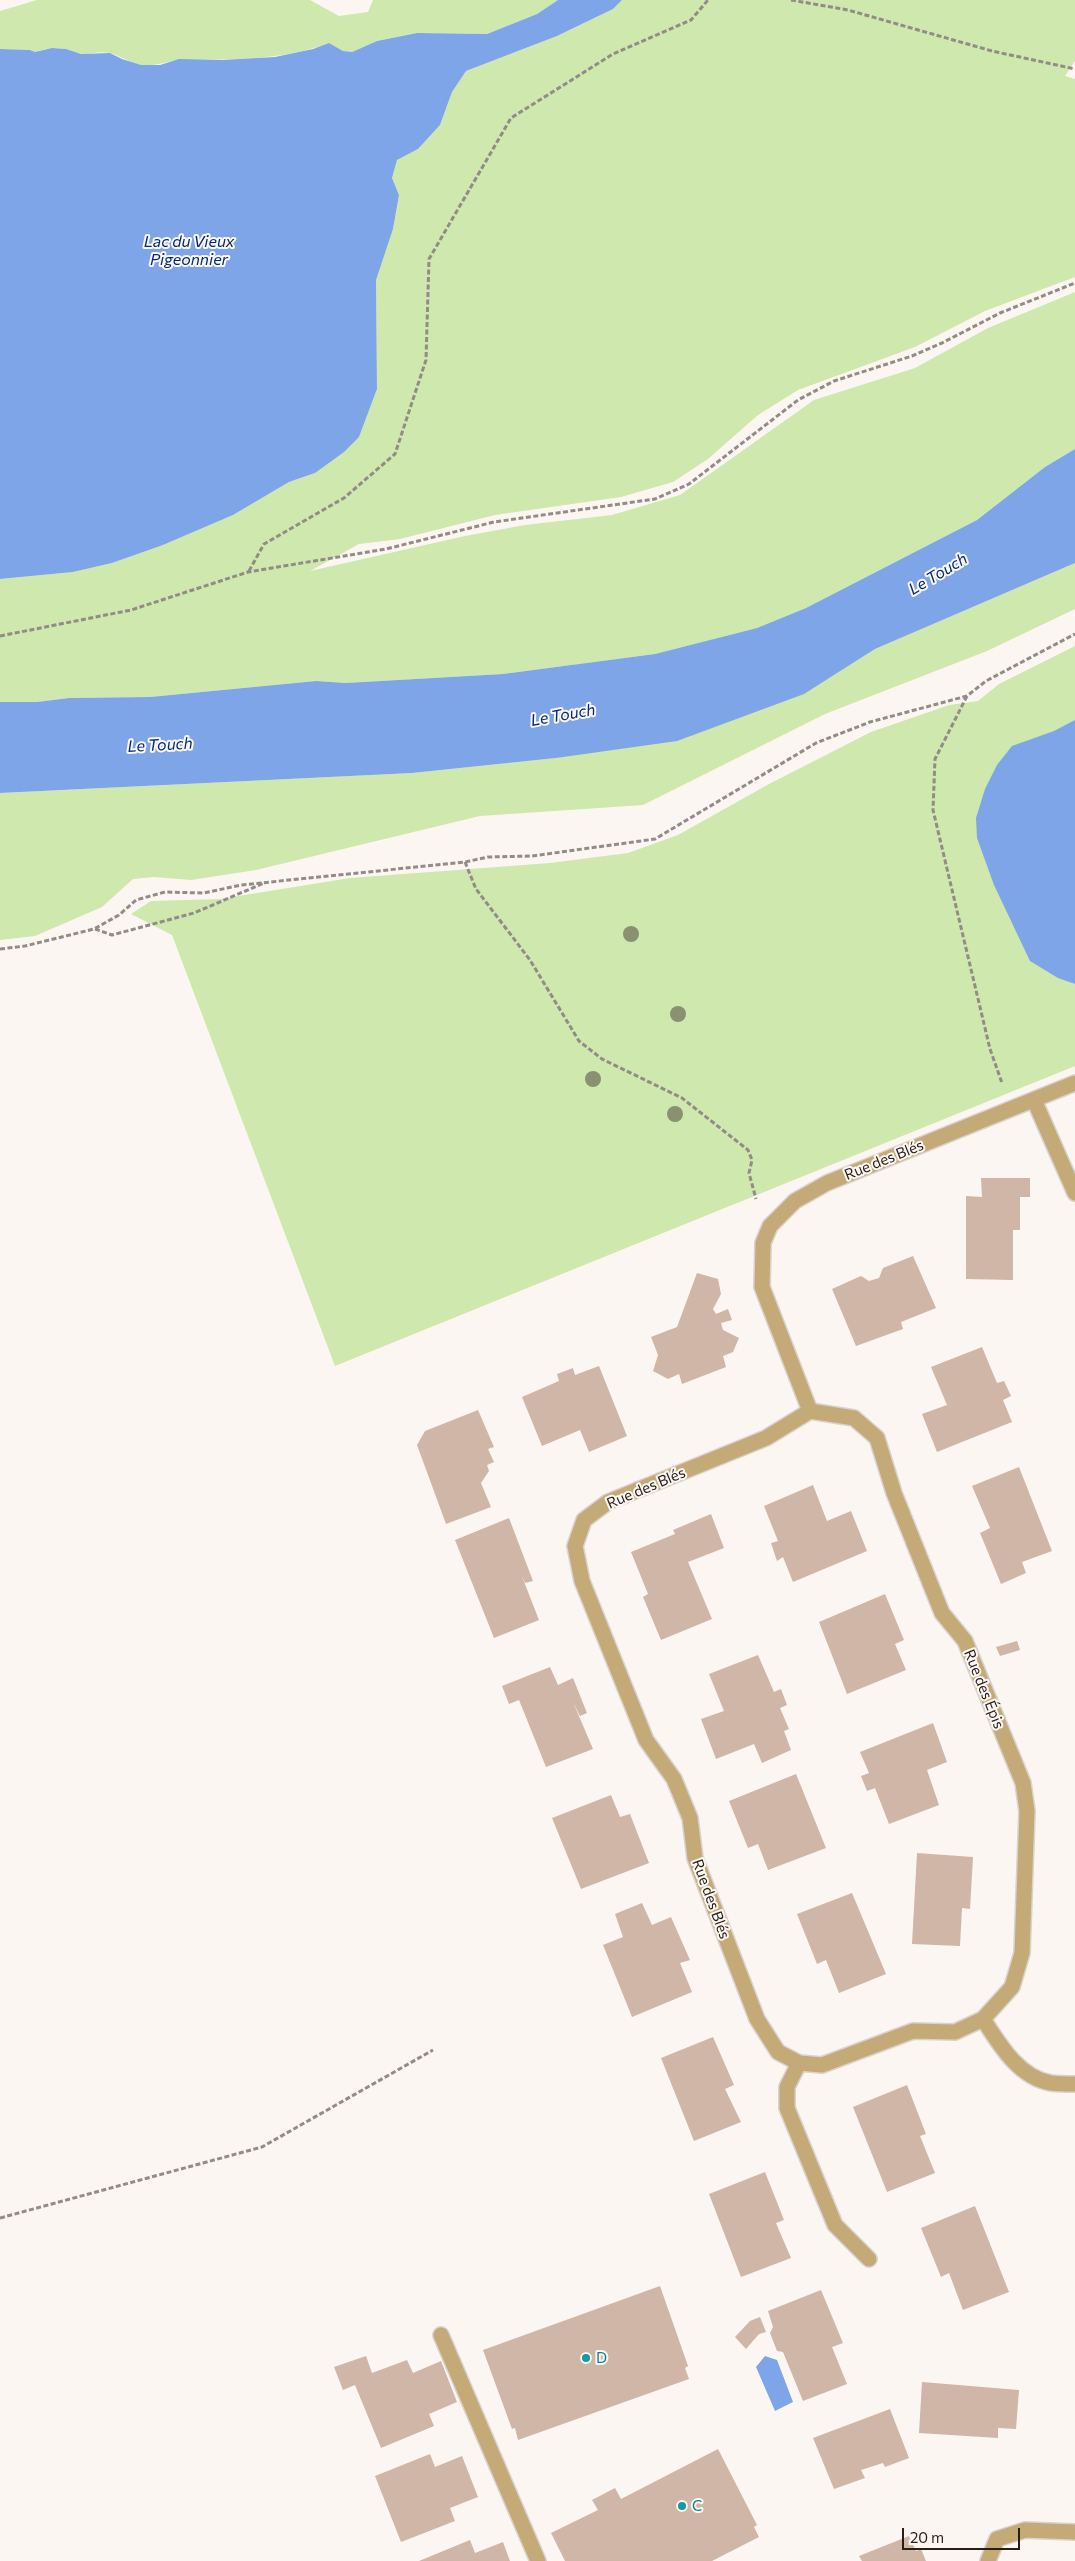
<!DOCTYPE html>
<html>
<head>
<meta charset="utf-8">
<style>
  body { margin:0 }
  #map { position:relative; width:1075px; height:2561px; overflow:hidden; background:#fbf6f2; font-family:Commissioner,sans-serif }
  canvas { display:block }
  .scale { position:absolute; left:902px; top:2528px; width:118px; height:22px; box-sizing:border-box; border:2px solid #271e18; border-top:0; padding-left:6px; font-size:15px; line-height:18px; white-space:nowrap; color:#271e18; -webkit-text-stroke:4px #fbf6f2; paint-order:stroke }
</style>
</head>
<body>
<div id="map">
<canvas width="1075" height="2561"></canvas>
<div class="scale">20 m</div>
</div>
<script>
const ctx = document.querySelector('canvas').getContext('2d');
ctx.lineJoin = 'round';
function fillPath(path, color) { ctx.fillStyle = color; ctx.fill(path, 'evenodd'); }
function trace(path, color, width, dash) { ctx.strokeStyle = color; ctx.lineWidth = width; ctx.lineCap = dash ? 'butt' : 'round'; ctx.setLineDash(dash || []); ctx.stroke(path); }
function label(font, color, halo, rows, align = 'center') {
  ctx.font = font + ' Commissioner,sans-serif'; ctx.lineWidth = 4; ctx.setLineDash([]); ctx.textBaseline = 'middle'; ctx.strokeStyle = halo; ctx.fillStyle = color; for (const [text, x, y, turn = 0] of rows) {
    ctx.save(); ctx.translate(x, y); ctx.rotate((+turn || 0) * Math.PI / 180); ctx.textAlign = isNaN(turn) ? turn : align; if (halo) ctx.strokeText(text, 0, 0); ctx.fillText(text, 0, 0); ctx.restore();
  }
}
const green = new Path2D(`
  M37,0H310L339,16L368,12L373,0H558L537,14L487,34L417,33L377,41L352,52L343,51L329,43C282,61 232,59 182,60C168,60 156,67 141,65C129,63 120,55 109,53C101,51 91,54 83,54C77,54 71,50 65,49C54,47 45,49 35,52L30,50L0,49V11Z
  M622,0H1075V61L1065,76L1075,79V277L985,311L915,347L798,390L758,415L708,459L673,482L621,497L495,515L400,539L359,544L310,571L465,536L525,525L612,515L680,495L814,400L915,368L988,328L1075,292V449L1045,467L977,520L806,608L757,628L655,654L503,674L346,683L316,681L150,697L69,698L37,702H0V579L73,572L112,563L163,545L233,515L289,482L315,473L359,437L377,389L376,279L393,229L399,195L392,178L397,160L418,149L440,125L452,92L466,71L557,36L613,9Z
  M1075,563V609L987,651L825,714L643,805L480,816L256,870L191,880L154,877L133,879L102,907L35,936L0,940V793L412,773L556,758L808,691L875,649Z
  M1075,646V1066L335,1366L172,935L131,914L151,901L220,899L350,878L550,863L628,853L678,835L769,784L871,732L949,705L978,701L999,684Z`);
const water = new Path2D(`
  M558,0H622L613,9L557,36L466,71L452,92L440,125L418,149L397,160L392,178L399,195L393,229L376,280L377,389L359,437L344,452L315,473L289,482L233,515L163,545L112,563L73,572L0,579V49L30,50L35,52L52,48L66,49L81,54L110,53L122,59L141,65H160L179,59L222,60L275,57L313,49L329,43L343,51L352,52L377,41L417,33L487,34L537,14Z
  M1075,449V563L875,649L804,694L677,741L556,758L412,773L0,793V702H37L69,698L150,697L316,681L346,683L503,674L655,654L757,628L806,608L977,520L1045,467Z
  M1075,720V984L1058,978L1030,961L994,885L977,838L976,818L985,789L997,765L1012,746L1054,731Z
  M765,2356L777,2360L793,2402L775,2411L756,2367Z`);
const building = new Path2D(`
  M981,1178H1030V1197H1020V1230H1013V1280L966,1279V1196L982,1197Z
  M913,1256L936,1308L901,1322L903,1329L856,1346L832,1289L861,1276L869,1281L879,1278L883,1268Z
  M697,1273L718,1279L721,1294L713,1309L716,1314L728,1309L732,1320L721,1323L723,1330L739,1338L733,1352L723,1356L726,1367L682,1384L679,1374L668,1379L653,1371L658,1355L651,1337L677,1327Z
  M982,1347L997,1383L1004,1381L1011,1396L1003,1400L1012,1422L937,1452L922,1414L947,1405L931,1367Z
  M599,1366L627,1436L589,1452L580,1430L542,1446L522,1397L559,1381L557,1374L573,1368L575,1375Z
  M478,1410L494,1447L488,1449L494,1462L487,1465L489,1471L481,1483L491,1507L446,1524L417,1445L425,1431Z
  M1019,1467L1052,1551L1022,1562L1026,1573L1001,1584L980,1533L990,1528L972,1486Z
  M813,1485L827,1521L851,1511L867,1551L793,1582L783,1557L777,1561L771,1543L778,1541L764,1506Z
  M711,1514L724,1548L688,1562L712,1619L661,1640L643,1597L648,1594L631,1552L675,1534L673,1530Z
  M509,1518L533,1581L525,1583L521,1574L539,1620L494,1638L455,1540Z
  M885,1594L904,1640L895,1644L906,1670L847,1694L819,1622Z
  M1017,1641L1020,1650L1000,1656L996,1647Z
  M758,1655L774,1692L781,1689L787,1705L780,1708L789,1729L784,1731L791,1750L762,1763L754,1744L716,1759L701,1719L724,1711L709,1674Z
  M550,1667L558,1685L573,1678L587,1713L580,1716L573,1702L593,1749L546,1767L519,1700L509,1704L502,1686Z
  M933,1723L947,1762L927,1770L939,1805L889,1824L875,1788L867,1791L861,1776L869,1773L860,1752Z
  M796,1774L826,1848L768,1870L758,1844L748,1848L729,1801Z
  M611,1795L620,1817L630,1814L649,1863L581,1889L552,1818Z
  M917,1853L973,1857L970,1909L962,1908L960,1946L912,1944Z
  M852,1893L886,1974L839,1993L826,1960L817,1964L797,1914Z
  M642,1903L652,1925L671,1917L690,1960L680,1963L692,1992L632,2017L603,1945L623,1937L615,1914Z
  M713,2037L734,2085L725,2089L741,2122L694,2141L661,2058Z
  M907,2085L926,2134L920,2136L935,2173L887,2192L853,2107Z
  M765,2172L784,2220L776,2223L791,2258L741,2277L709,2194Z
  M975,2206L1009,2292L963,2310L949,2273L941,2277L921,2228Z
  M660,2286L688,2366L685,2368L689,2379L518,2440L515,2428L512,2429L483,2350Z
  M821,2290L843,2343L832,2347L847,2384L803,2401L783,2352L777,2351L770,2333L773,2327L768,2311Z
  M760,2317L766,2332L759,2334L746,2349L735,2337L750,2321Z
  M366,2356L372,2373L407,2360L413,2373L441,2361L457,2402L429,2414L434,2426L381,2448L355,2385L343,2390L334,2367Z
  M922,2382L1019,2390L1016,2429L998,2428V2438L919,2433Z
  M890,2409L909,2458L885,2467L883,2463L861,2470L865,2478L834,2489L813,2438Z
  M718,2449L757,2525L754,2527L759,2537L712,2561H565L551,2533L598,2510L592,2500L615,2488L621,2499Z
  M430,2454L435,2467L462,2456L478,2497L450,2508L455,2521L401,2542L375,2476Z
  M909,2536L916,2551L921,2549L926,2561H862L859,2556Z
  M470,2540L475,2553L503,2542L510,2561H419Z`);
const path = new Path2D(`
  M791,0L848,10L992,51L1075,69
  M249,571L264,544L344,498L395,454L426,360L429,259L511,118L613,54L691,20L708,0
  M0,636L131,610L248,572L386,549L494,522L655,499L689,484L798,400L834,381L912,356L942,343L1000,313L1075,283
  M967,696L935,759L933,810L990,1049L1002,1083
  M465,862L476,889L530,960L579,1041L602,1059L682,1098L748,1150L752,1160L749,1173L756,1199
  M95,929L112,935L194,913L264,883
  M0,949L25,946L94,929L119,915L136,900L165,892L204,893L241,885L465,862L488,857L532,856L655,839L816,743L870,722L967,696L986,681L1075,634
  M0,2218L262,2147L433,2050`);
const service = new Path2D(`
  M441,2335L538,2561`);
const minor = new Path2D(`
  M1034,1100L1075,1193
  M810,1411L854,1418L877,1438L894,1493L942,1613L965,1641L1023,1783L1027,1811L1022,1953L1012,1987L983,2019L955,2032L913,2031L822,2065L799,2063L778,2052L757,2019L695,1858L690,1818L674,1779L646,1740L582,1581L575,1546L584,1520L608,1502L766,1438Z
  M810,1411L762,1287L763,1243L770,1226L795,1201L827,1183L1075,1083
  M983,2019C999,2044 1019,2078 1051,2083C1059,2084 1067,2084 1075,2084
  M799,2063L787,2087V2108L835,2225L869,2259
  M988,2561L997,2539L1025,2530L1075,2532`);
const trees = [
  [631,934],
  [678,1014],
  [593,1079],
  [675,1114]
];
const markers = [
  [586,2358,5,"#0f9aa8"],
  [682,2506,5,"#0f9aa8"]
];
const streetNames = [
  ["Rue des Blés",884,1160,-22],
  ["Rue des Blés",646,1488,-23],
  ["Rue des Épis",984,1689,68],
  ["Rue des Blés",711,1899,70]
];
const cultureNames = [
  ["D",596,2358],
  ["C",692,2506]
];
const waterNames = [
  ["Lac du Vieux",189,242],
  ["Pigeonnier",189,260],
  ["Le Touch",938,574,-31],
  ["Le Touch",563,715,-10],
  ["Le Touch",160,745,-3]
];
fillPath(green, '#cee8ae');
fillPath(water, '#7da5e7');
fillPath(building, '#cfb6a6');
trace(service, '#d9d3cf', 18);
trace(minor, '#d9d3cf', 18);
trace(path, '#928b86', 3, [5, 2.5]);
trace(service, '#c4aa77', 15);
trace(minor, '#c4aa77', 15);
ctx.fillStyle = '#899171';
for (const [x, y] of trees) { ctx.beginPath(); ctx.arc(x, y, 8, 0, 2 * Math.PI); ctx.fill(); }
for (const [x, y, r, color] of markers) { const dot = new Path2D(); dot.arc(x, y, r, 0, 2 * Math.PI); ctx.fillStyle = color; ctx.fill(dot); trace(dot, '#fbf6f2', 2); }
label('15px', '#271e18', '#fbf6f2', streetNames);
label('15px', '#0d838f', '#fbf6f2', cultureNames, 'left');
label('italic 16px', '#002c77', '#fbf6f2', waterNames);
</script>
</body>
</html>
